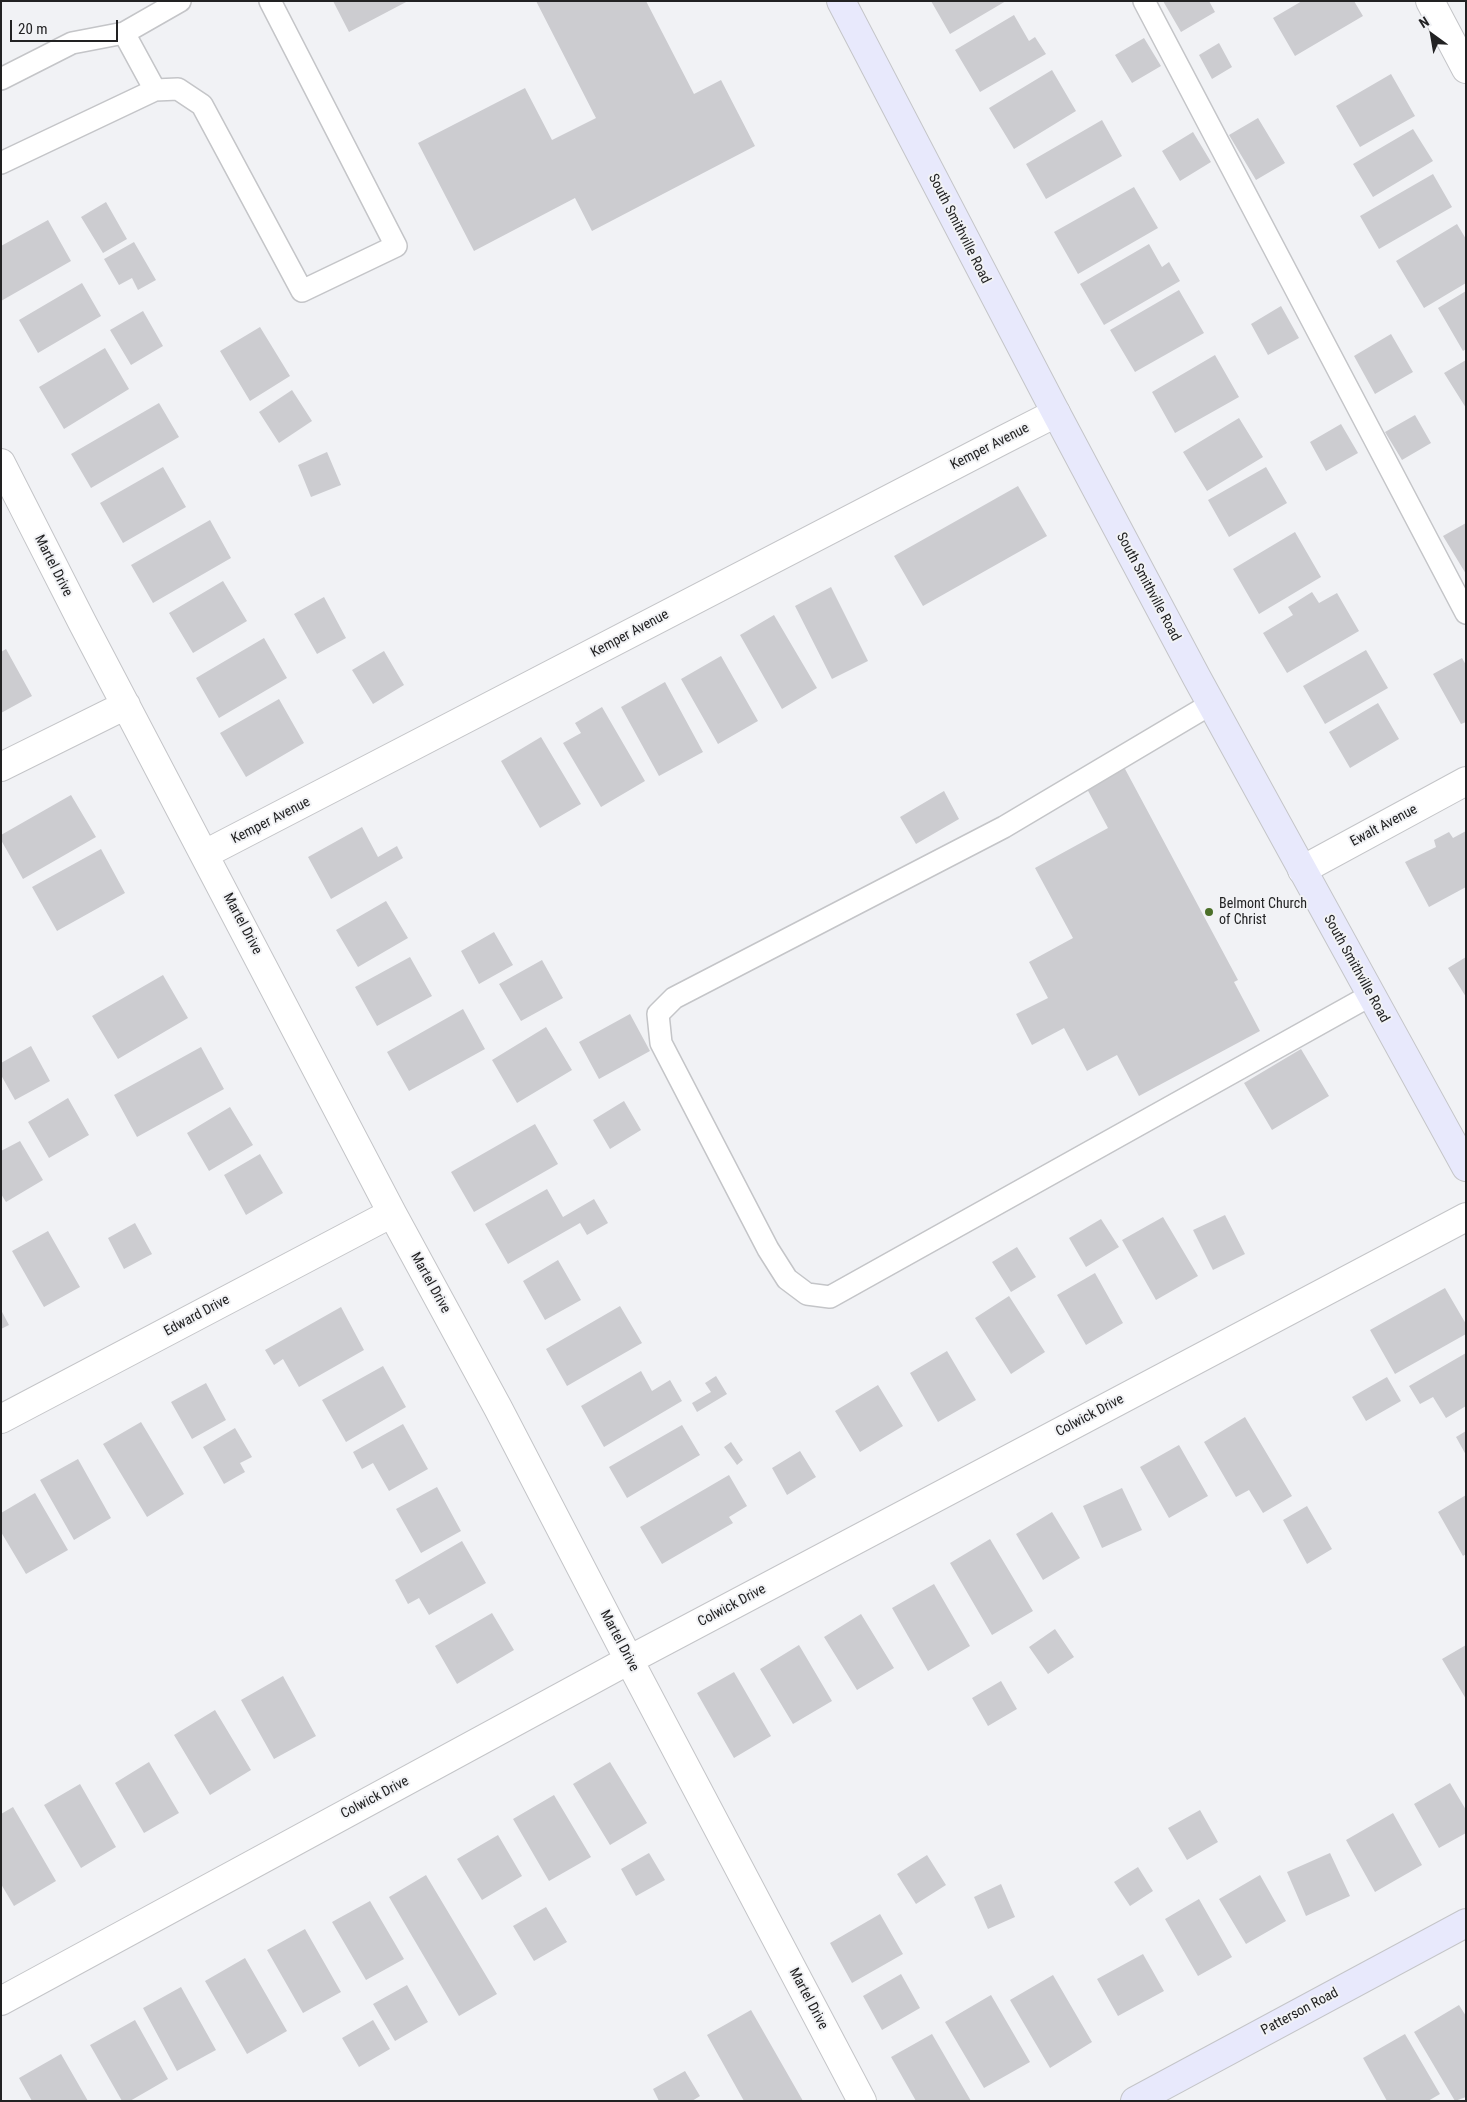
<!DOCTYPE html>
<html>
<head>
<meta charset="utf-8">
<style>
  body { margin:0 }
  #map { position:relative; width:1467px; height:2102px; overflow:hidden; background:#f1f2f5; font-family:"Roboto Condensed",sans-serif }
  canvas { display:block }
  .frame { position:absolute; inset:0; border:2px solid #222223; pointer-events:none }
  .north { position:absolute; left:1407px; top:10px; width:50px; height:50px; -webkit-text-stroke:4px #f1f2f5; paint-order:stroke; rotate:328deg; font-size:14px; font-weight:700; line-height:20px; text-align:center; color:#222223 }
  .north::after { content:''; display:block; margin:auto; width:18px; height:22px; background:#222223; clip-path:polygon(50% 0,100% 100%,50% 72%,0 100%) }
  .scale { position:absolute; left:10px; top:20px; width:108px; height:22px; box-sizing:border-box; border:2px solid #222223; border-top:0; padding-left:6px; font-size:15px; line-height:18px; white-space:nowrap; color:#222223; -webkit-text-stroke:4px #f1f2f5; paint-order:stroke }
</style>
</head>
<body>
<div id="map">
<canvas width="1467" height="2102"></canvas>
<div class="frame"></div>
<div class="north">N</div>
<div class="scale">20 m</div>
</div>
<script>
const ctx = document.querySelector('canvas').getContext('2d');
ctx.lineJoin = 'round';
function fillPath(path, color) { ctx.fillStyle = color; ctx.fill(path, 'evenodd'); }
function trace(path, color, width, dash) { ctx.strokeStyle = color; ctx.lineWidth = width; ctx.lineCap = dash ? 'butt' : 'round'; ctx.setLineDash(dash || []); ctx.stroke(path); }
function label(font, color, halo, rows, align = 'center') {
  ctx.font = font + ' "Roboto Condensed",sans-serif'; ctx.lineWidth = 4; ctx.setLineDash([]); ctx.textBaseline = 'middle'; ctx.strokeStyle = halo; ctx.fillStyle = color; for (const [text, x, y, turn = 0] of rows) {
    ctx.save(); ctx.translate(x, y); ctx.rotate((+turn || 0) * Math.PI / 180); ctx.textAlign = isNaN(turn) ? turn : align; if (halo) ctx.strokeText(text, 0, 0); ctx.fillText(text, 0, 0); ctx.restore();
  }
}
const building = new Path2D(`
  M333,1H408L349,32Z
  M536,1H646L694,94L721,80L755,146L592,231L575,198L474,251L418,143L525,88L552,140L596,118Z
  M931,1H1006L950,34Z
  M1163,1H1209L1215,12L1181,32Z
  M1302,1H1354L1363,16L1295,56L1273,18Z
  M1014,15L1029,41L1035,37L1046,54L980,92L955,50Z
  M1144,38L1161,66L1132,83L1115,55Z
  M1219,43L1232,67L1212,79L1199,55Z
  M1052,70L1076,111L1014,149L989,108Z
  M1391,74L1415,116L1360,147L1336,106Z
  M1258,118L1285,163L1256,180L1229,135Z
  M1102,120L1122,156L1046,199L1026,164Z
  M1413,129L1433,161L1373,197L1353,164Z
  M1193,132L1211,162L1180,181L1162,151Z
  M1433,174L1452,207L1379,249L1360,216Z
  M1134,187L1158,228L1078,274L1054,232Z
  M106,202L127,239L103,253L81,217Z
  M48,220L71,261L1,301V246Z
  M1457,224L1466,239V283L1424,308L1396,261Z
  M134,242L156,280L138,290L132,278L119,285L104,259Z
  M1149,244L1162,267L1169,262L1180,281L1104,325L1080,284Z
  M82,283L101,316L38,353L19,320Z
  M1179,290L1204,333L1135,372L1110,330Z
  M1466,291V349L1463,351L1438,308Z
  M1281,306L1299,338L1268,355L1251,324Z
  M143,311L163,346L131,365L110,330Z
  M260,327L290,376L250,401L220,351Z
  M1391,334L1413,372L1375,394L1354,356Z
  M105,348L129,389L64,429L39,387Z
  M1215,355L1239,397L1175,433L1152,392Z
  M1466,360V408L1444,373Z
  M292,390L312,421L279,443L259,412Z
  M159,403L179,437L91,488L71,454Z
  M1415,415L1431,443L1402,460L1385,432Z
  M1239,418L1263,457L1207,491L1183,452Z
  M1341,424L1358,453L1326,471L1310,442Z
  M327,452L341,485L311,497L298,465Z
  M163,467L186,507L123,543L100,503Z
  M1266,467L1287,503L1229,537L1208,500Z
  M1018,486L1047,536L923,606L894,556Z
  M210,520L231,558L153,603L131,565Z
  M1466,523V574L1443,536Z
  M1295,532L1321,577L1259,614L1233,569Z
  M223,581L247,621L193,653L169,613Z
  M831,587L868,661L832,679L795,606Z
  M1312,592L1319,603L1337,593L1359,631L1287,673L1263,633L1293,615L1288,607Z
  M324,597L346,638L317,654L294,614Z
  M774,615L817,688L782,709L740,635Z
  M264,638L287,678L219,718L196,678Z
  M6,649L32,696L1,713V652Z
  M1366,650L1388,688L1325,724L1303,686Z
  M384,651L404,685L373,704L352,670Z
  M721,656L758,721L718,744L681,679Z
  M1462,658L1466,665V722L1461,724L1433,674Z
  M665,682L703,752L659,776L621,707Z
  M279,699L304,743L246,777L220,733Z
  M1378,703L1399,739L1350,768L1329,732Z
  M602,707L645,781L601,807L563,743L581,733L575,723Z
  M541,737L581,804L540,828L501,761Z
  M1124,767L1238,980L1234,982L1260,1031L1139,1096L1117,1055L1087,1071L1064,1028L1032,1045L1016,1014L1048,998L1029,962L1073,938L1035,868L1108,828L1086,787Z
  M944,791L959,819L916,844L900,817Z
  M71,795L96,837L23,879L1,840V835Z
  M362,827L378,857L397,846L403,858L331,899L308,857Z
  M1466,831V887L1429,907L1405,862L1436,847L1434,840L1449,832L1453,838Z
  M101,849L125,893L57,931L32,887Z
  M386,901L408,938L358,967L336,930Z
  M494,932L513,965L479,984L461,951Z
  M410,957L432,996L377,1026L355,987Z
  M1466,957V997L1448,968Z
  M542,960L563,998L521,1021L499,984Z
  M163,975L188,1018L118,1059L92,1016Z
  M463,1009L485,1049L409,1091L387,1052Z
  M630,1014L650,1051L599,1079L579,1042Z
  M546,1027L572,1070L517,1103L492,1060Z
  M31,1046L50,1081L15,1100L1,1075V1063Z
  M201,1047L224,1089L137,1137L114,1095Z
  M1301,1049L1329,1096L1272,1130L1244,1083Z
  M68,1098L89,1135L49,1158L28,1122Z
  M624,1101L641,1130L610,1149L593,1120Z
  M230,1107L253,1145L209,1171L187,1133Z
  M535,1124L558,1164L474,1212L451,1172Z
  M20,1141L43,1180L6,1202L1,1194V1151Z
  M260,1154L283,1193L246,1215L224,1175Z
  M547,1189L563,1217L594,1199L608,1223L587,1235L580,1223L508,1264L485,1224Z
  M1225,1215L1245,1254L1213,1270L1193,1230Z
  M1163,1217L1198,1276L1156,1300L1122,1240Z
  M1101,1219L1119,1247L1086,1267L1069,1238Z
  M135,1223L152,1254L124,1269L108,1238Z
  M48,1231L80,1287L44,1307L12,1251Z
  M1017,1247L1036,1277L1011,1292L992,1262Z
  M558,1260L581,1300L545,1320L523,1281Z
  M1095,1273L1123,1323L1086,1345L1057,1295Z
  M1445,1288L1466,1324V1334L1395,1374L1370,1330Z
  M1009,1296L1045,1352L1011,1374L975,1318Z
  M620,1306L642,1343L567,1386L546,1349Z
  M341,1307L364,1350L299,1387L283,1359L274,1365L265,1350Z
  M1,1310L9,1325L1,1329Z
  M947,1351L976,1400L938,1422L910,1373Z
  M1466,1353V1406L1446,1418L1433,1397L1420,1404L1409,1386Z
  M383,1366L406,1407L346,1442L322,1400Z
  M641,1371L652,1391L670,1380L682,1401L604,1447L581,1406Z
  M716,1376L727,1394L697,1412L692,1403L711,1392L705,1383Z
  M1387,1377L1401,1401L1366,1421L1352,1397Z
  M206,1383L226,1420L192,1439L171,1402Z
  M878,1385L903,1426L860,1452L835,1411Z
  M1245,1417L1292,1496L1263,1513L1249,1490L1236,1497L1204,1442Z
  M141,1422L184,1494L147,1517L103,1444Z
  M403,1424L428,1469L389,1491L373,1463L362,1469L353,1452Z
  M682,1425L700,1455L627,1498L609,1467Z
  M235,1428L252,1457L240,1463L245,1472L224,1484L203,1447Z
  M1466,1431V1455L1456,1437Z
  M731,1442L743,1460L737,1465L724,1447Z
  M1179,1445L1208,1496L1169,1518L1140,1467Z
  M800,1451L816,1477L787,1495L772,1468Z
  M78,1459L111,1518L74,1540L40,1480Z
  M729,1475L747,1506L729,1517L733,1523L662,1564L640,1527Z
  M437,1487L461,1531L421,1553L396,1509Z
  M1122,1488L1142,1530L1102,1548L1083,1506Z
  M35,1493L68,1550L26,1574L1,1532V1513Z
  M1466,1495V1554L1463,1556L1438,1512Z
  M1307,1506L1332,1549L1307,1564L1283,1520Z
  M1052,1512L1080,1558L1043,1580L1016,1534Z
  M990,1539L1033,1611L992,1635L950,1563Z
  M462,1541L486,1583L429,1615L419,1598L408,1604L395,1580Z
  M934,1584L970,1646L928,1671L892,1608Z
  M492,1613L514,1650L457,1684L435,1646Z
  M861,1614L894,1668L857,1690L824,1637Z
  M1055,1629L1074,1657L1048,1674L1029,1647Z
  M799,1645L832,1701L793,1724L760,1669Z
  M1466,1645V1699L1442,1659Z
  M734,1672L771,1736L734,1758L697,1693Z
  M283,1676L316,1736L274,1759L241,1700Z
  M1001,1681L1017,1709L988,1726L972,1698Z
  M215,1710L251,1770L210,1795L174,1735Z
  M149,1762L179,1813L144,1833L115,1783Z
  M610,1762L647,1823L610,1845L573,1784Z
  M1450,1783L1466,1810V1833L1439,1848L1414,1804Z
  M80,1784L116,1847L81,1868L44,1805Z
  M554,1795L591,1857L549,1881L513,1819Z
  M13,1807L56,1881L14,1906L1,1884V1814Z
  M1200,1810L1218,1842L1187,1860L1168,1828Z
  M1393,1813L1422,1865L1375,1892L1346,1840Z
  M498,1835L522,1876L482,1900L457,1859Z
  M649,1853L665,1880L636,1896L621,1869Z
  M1330,1853L1350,1896L1306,1916L1287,1872Z
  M927,1855L946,1885L916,1904L897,1874Z
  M1138,1867L1153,1891L1130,1906L1114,1882Z
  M426,1875L497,1994L459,2016L389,1897Z
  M1260,1875L1286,1921L1246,1944L1219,1899Z
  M1001,1884L1015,1917L988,1929L974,1897Z
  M1199,1899L1232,1957L1198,1976L1165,1919Z
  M370,1901L404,1959L366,1980L332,1922Z
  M546,1907L567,1942L534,1961L513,1926Z
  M880,1914L903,1954L852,1983L830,1943Z
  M305,1929L341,1992L303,2013L267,1950Z
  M1143,1954L1164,1991L1118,2016L1097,1979Z
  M245,1958L287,2031L247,2054L205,1981Z
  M901,1974L920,2008L882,2030L863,1996Z
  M1053,1975L1092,2042L1050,2068L1010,2000Z
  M407,1985L428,2022L395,2041L373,2004Z
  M181,1987L216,2050L177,2071L143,2008Z
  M991,1995L1030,2062L984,2088L945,2022Z
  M1459,2005L1466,2016V2097L1455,2101L1414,2032Z
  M751,2010L803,2101H744L707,2035Z
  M135,2020L168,2079L130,2101H122L90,2045Z
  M373,2020L390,2049L359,2067L342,2038Z
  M932,2034L971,2101H916L891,2057Z
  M1405,2034L1440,2094L1428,2101H1387L1363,2058Z
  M61,2054L88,2101H32L19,2078Z
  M685,2071L700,2096L692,2101H659L653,2089Z`);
const service = new Path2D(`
  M1144,1L1466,613
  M124,33L155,90
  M1,79L72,43L124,33L180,1
  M1,163L155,90L178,89L202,105L302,291L396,246L270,1
  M1211,704L1004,827L674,998L658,1014L661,1043L768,1249L787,1279L807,1294L830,1297L1371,995`);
const minor = new Path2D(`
  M1430,1L1466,69
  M1,463L82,622L392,1213L498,1408L629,1660L862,2101
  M1,767L126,705
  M205,854C489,709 771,558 1056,413
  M1302,870L1466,781
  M1,1419L392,1213
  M1,2001L629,1660L1466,1217`);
const secondary = new Path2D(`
  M841,1L1056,413L1197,678L1466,1167
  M1135,2101L1466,1923`);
const markers = [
  [1209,912,5,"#4b6f28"]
];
const streetNames = [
  ["South Smithville Road",959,229,63],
  ["Kemper Avenue",990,447,-27],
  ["Martel Drive",53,566,63],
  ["South Smithville Road",1148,587,62],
  ["Kemper Avenue",630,634,-28],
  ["Kemper Avenue",271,821,-27],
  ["Ewalt Avenue",1384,826,-28],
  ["Martel Drive",242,924,62],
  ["South Smithville Road",1356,969,61],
  ["Martel Drive",430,1283,61],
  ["Edward Drive",197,1316,-28],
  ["Colwick Drive",1090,1416,-28],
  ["Colwick Drive",732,1606,-28],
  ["Martel Drive",619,1641,62],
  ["Colwick Drive",375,1798,-28],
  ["Martel Drive",808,1999,62],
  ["Patterson Road",1300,2012,-28]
];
const poiNames = [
  ["Belmont Church",1219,904],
  ["of Christ",1219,920]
];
fillPath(building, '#ccccd0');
trace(service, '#c4c5c8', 24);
trace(minor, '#c4c5c8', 30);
trace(secondary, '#c4c5c8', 30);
trace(service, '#fff', 21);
trace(minor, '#fff', 28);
trace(secondary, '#e8e9fc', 28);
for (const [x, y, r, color] of markers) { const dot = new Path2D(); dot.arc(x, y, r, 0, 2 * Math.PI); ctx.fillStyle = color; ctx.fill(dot); trace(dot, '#f1f2f5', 2); }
label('14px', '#222223', '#f1f2f5', streetNames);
label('14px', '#222223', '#f1f2f5', poiNames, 'left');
</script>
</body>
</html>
